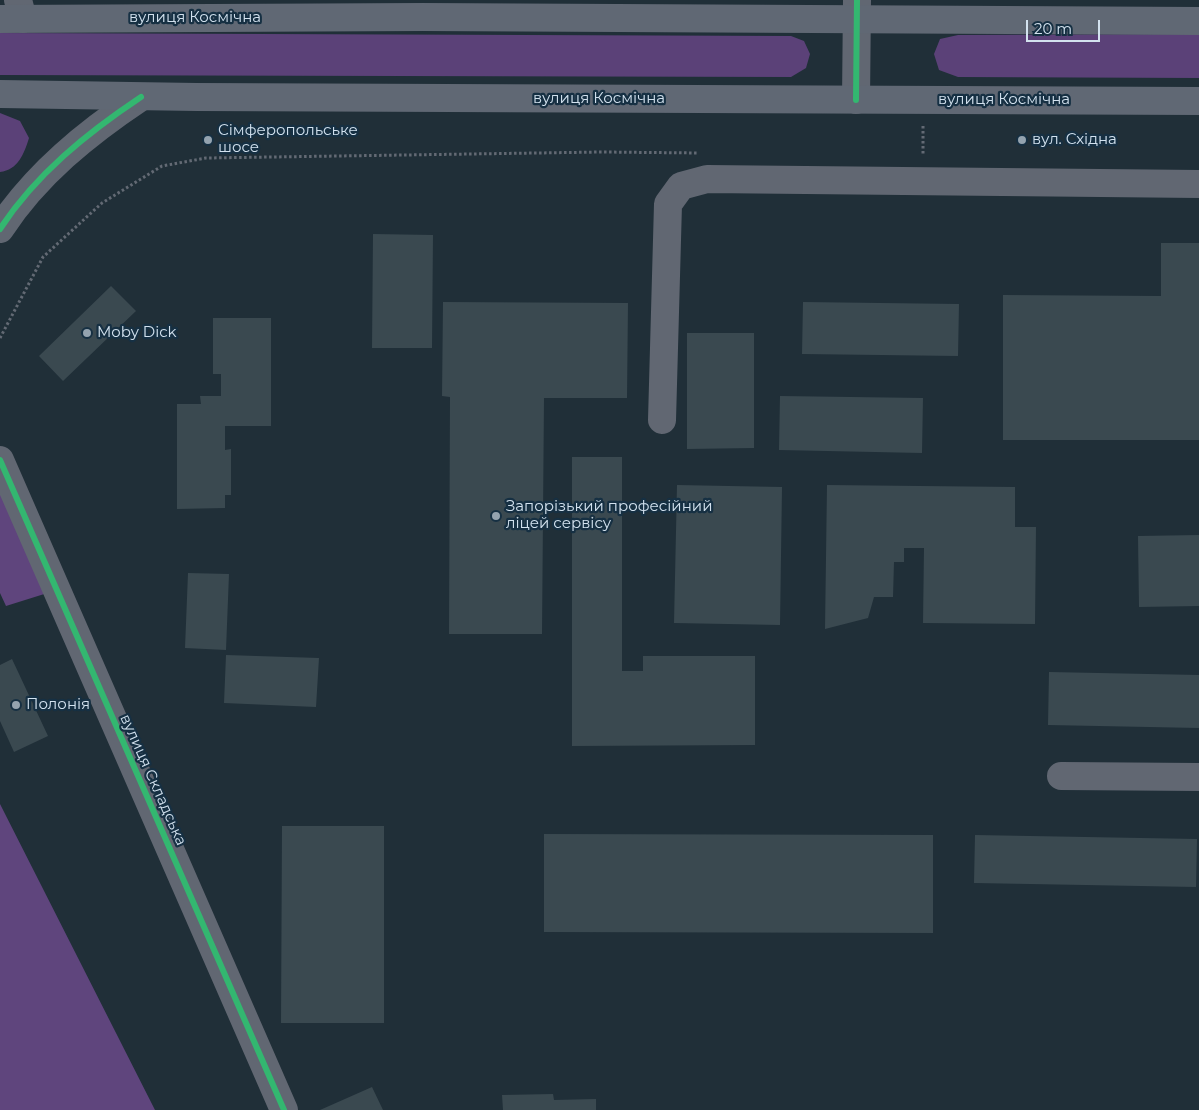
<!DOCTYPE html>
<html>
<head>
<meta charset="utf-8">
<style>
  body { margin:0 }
  #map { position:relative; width:1199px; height:1110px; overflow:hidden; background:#202f38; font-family:Montserrat,sans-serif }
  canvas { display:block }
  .scale { position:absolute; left:1026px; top:20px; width:74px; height:22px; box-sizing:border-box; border:2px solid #d3e2ef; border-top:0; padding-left:6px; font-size:15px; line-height:18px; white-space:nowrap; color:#d3e2ef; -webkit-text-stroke:4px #163043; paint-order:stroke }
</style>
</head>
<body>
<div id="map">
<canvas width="1199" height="1110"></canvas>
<div class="scale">20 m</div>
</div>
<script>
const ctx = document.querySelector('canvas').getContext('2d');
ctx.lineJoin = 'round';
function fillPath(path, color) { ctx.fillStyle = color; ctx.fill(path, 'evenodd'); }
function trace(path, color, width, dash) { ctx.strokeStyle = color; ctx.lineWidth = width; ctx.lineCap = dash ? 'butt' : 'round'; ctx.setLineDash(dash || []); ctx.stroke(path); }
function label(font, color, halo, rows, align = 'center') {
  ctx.font = font + ' Montserrat,sans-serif'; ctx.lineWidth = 4.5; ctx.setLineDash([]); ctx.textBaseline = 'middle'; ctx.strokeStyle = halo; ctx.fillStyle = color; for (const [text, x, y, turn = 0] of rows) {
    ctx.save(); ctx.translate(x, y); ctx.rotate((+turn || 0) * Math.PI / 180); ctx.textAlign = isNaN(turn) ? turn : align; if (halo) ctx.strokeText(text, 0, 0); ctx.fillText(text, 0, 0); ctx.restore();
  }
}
const green = new Path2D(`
  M0,33L791,36L804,41L810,54L806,68L791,77L0,75Z
  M1199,34V78L958,77L939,70L934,54L940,39L958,35Z
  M0,113L20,121L29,138C24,154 18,170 0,172Z`);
const forest = new Path2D(`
  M0,460L57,590L6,606L0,593Z
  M0,804L155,1110H0Z`);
const building = new Path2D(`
  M373,234L433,235L432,348H372Z
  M1161,243H1199V440H1003V295L1161,296Z
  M111,286L136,311L63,381L39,356Z
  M443,302L628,303L627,398H544L542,634H449L450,397L442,396Z
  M803,302L959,304L958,356L802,354Z
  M213,318H271V426H225V450L231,449V495H225V508L177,509V404H201L200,396H221V374H213Z
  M687,333H754V448L687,449Z
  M780,396L923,398L922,453L779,450Z
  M572,457H622V671H643V656H755V745L572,746Z
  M677,485L782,487L780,625L674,623Z
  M827,485L1015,487V527H1036L1035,624L923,623L924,548H904V562H894L893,597H874L868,618L825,629Z
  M1199,535V606L1139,607L1138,536Z
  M188,573L229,574L226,650L185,648Z
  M226,655L319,658L316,707L224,703Z
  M12,659L48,736L14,752L0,721V665Z
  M1049,672L1199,675V728L1048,725Z
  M282,826H384V1023H281Z
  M544,834L933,835V933L544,932Z
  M975,835L1197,839L1196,887L974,883Z
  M372,1087L383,1110H320Z
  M553,1094L554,1100L596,1099V1110H503L502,1095Z`);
const path = new Path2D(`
  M923,126V155
  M0,338L43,257L102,203L162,166L206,158L602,152L699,153`);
const minor = new Path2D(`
  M18,0L23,19
  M856,100L857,0
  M0,229C36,174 87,133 141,97
  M662,420L668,204L681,186L707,179L1199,184
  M0,460L284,1110
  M1061,776L1199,777`);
const major = new Path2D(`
  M0,19L423,17L1199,21
  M0,94L197,97L1199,101`);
const cycleway = new Path2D(`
  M856,100L857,0
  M0,229C36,174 87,133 141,97
  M0,460L284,1110`);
const markers = [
  [208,140,5,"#94a3af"],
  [1022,140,5,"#94a3af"],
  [87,333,5,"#94a3af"],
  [496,516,5,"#94a3af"],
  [16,705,5,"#94a3af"]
];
const streetNames = [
  ["вулиця Космічна",195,18],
  ["вулиця Космічна",599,99],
  ["вулиця Космічна",1004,100],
  ["вулиця Складська",153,780,66]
];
const poiNames = [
  ["Сімферопольське",218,131],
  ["шосе",218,148],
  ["вул. Східна",1032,140],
  ["Moby Dick",97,333],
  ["Запорізький професійний",506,507],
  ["ліцей сервісу",506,524],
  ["Полонія",26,705]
];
fillPath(green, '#5b4178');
fillPath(forest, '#5f457d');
fillPath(building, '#3a4950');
trace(path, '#636a74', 3, [2.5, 2.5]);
trace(minor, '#616772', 28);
trace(major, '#606874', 28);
trace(cycleway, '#33b770', 6);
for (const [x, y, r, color] of markers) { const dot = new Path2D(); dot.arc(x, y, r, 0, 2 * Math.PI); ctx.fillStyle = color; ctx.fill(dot); trace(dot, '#163043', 2); }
label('15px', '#d3e2ef', '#163043', streetNames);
label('15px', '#d3e2ef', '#163043', poiNames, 'left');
</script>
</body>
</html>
